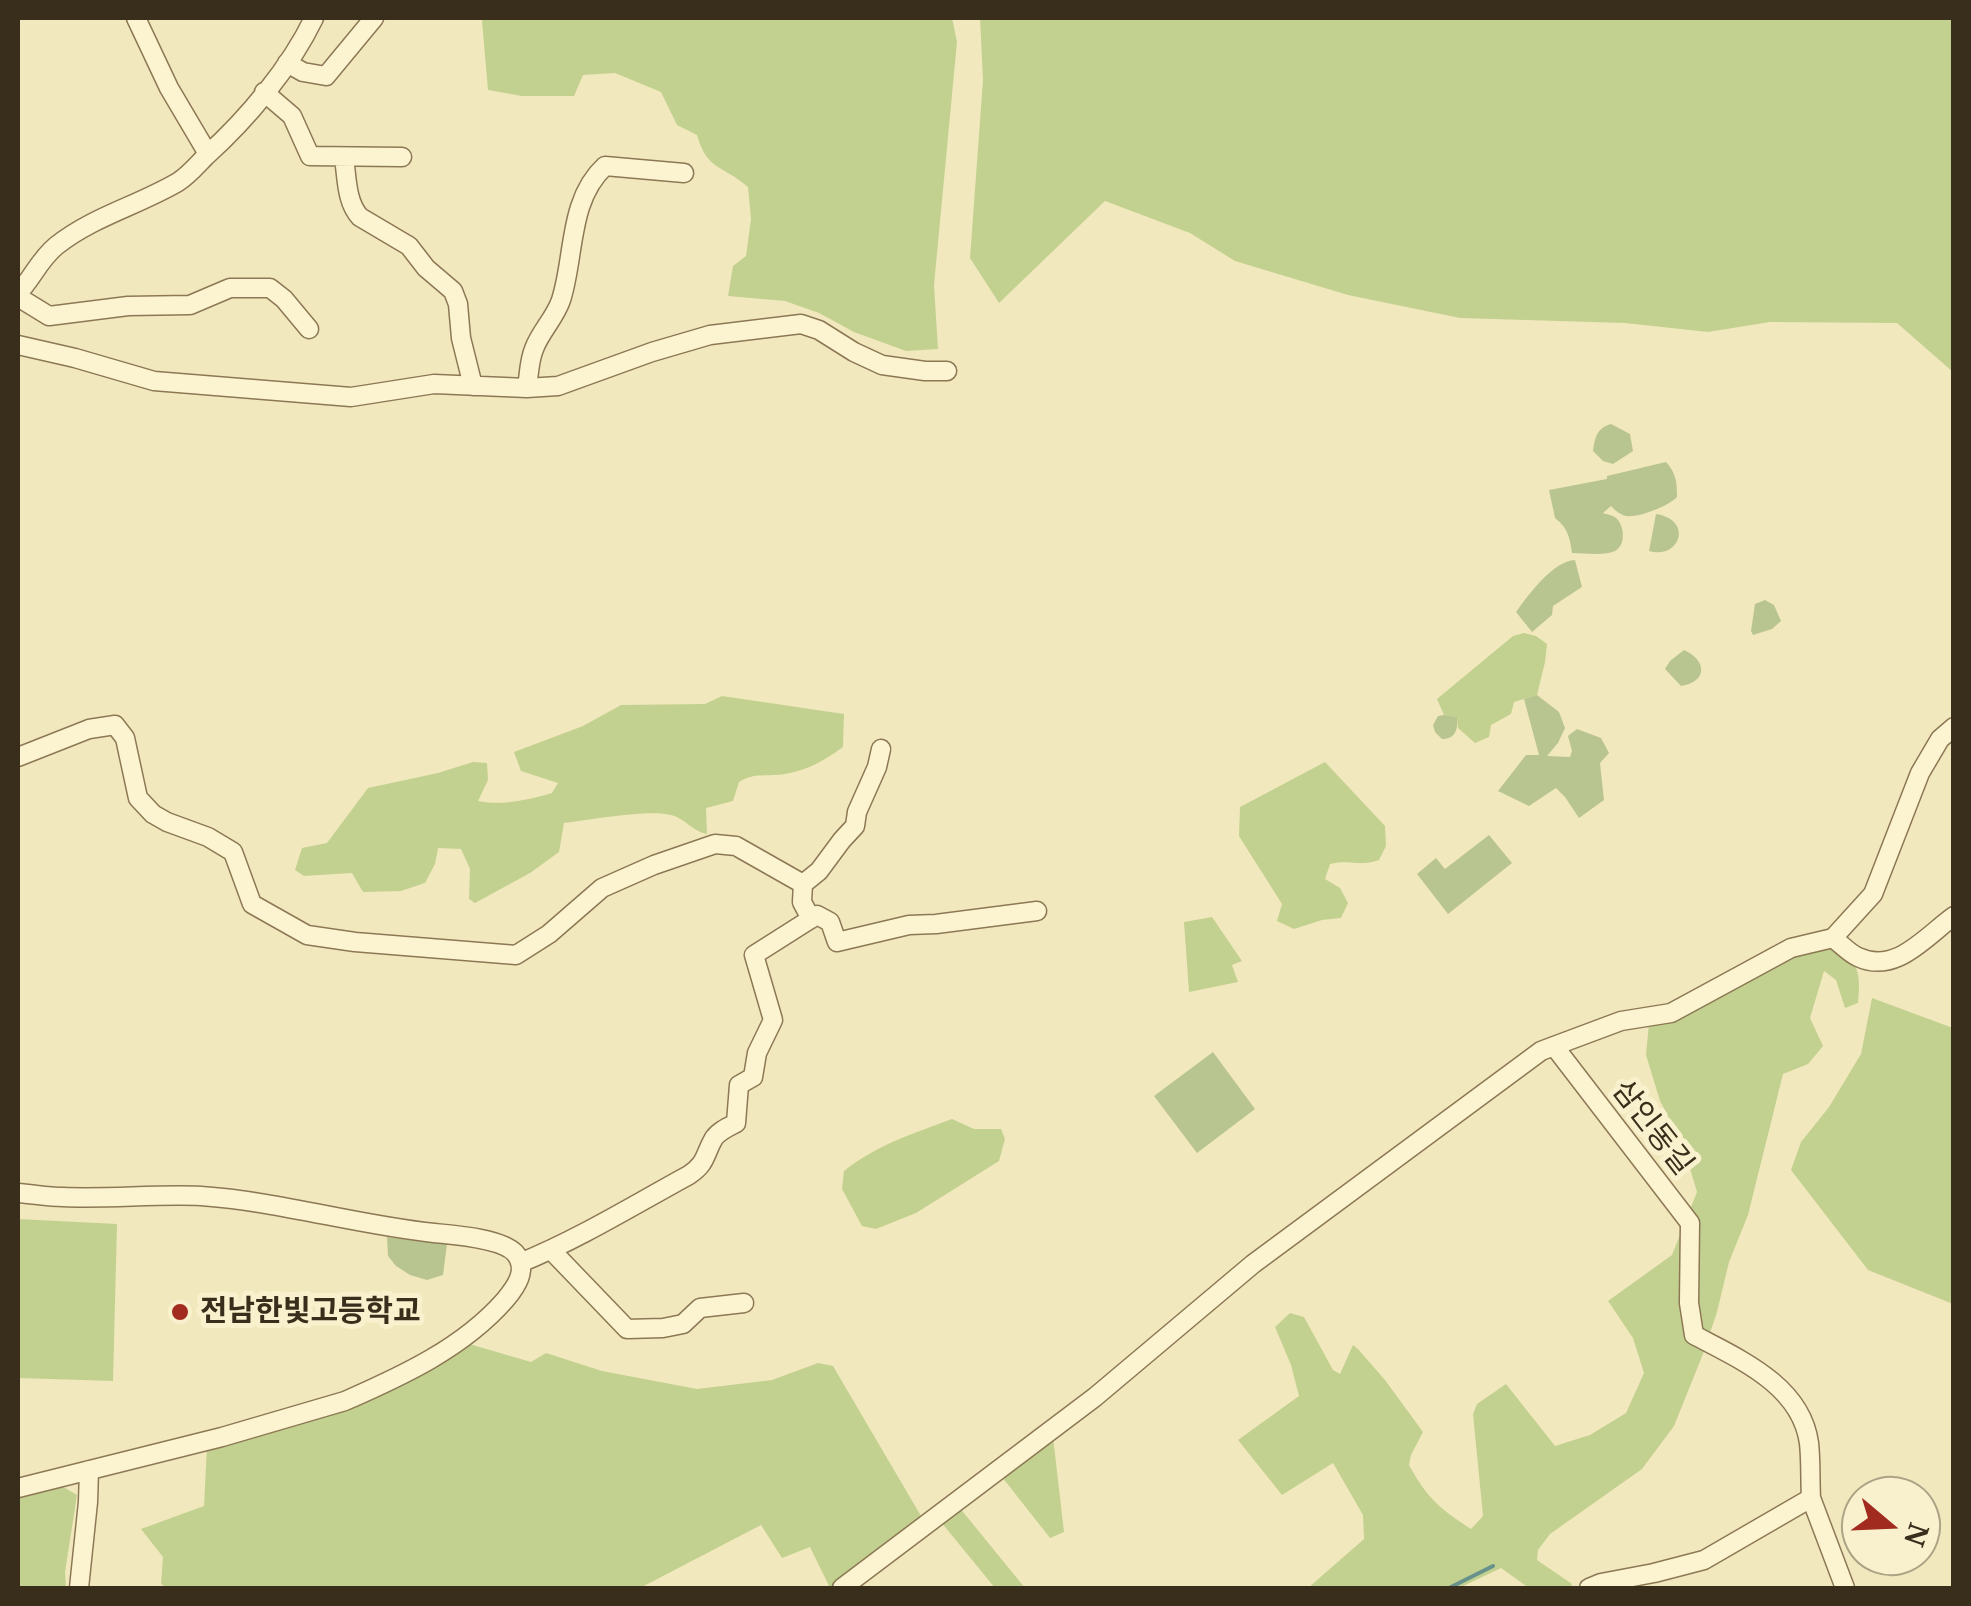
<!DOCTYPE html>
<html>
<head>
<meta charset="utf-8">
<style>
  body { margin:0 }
  #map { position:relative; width:1971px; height:1606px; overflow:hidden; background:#f2e8bd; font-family:"Noto Serif",serif }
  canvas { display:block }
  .frame { position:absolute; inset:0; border:20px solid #392d1b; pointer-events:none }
  .north { position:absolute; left:1841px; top:1476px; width:100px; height:100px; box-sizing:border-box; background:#f9f1cd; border:2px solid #aca386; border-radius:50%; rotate:109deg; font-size:28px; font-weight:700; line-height:40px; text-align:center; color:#392d1b }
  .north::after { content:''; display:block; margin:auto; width:35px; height:45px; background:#a12b1e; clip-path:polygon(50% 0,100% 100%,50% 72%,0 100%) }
</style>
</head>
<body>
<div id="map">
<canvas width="1971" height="1606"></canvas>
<div class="frame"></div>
<div class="north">N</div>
</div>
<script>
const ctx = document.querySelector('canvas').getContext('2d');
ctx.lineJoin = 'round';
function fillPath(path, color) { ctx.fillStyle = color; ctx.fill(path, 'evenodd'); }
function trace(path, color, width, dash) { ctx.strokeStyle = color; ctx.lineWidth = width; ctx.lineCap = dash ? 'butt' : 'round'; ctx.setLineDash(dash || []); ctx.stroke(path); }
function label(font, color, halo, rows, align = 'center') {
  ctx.font = font + ' "Noto Serif","Noto Sans KR",serif'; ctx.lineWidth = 10; ctx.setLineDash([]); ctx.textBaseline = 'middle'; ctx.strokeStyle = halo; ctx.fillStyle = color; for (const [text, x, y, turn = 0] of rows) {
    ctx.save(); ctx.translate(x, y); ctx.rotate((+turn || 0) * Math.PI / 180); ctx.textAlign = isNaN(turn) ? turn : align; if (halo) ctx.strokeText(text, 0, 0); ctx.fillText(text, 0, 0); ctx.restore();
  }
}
const green = new Path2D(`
  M485,18H952L957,42L934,285L938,349L906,351L854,332L819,313L785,301L728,296L733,266L746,256L751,219L748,187C723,165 707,171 697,135L677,125L661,92L615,73L583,75L574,96H522L488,90L482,21Z
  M980,18H1953V372L1897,323L1770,322L1708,332L1625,323L1460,318L1348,295L1235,261L1190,233L1105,201L999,303L970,258L983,80Z
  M1524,633L1536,636L1547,644L1545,662L1537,695L1514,702L1511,714L1491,725L1489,737L1475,743L1458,728L1457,717L1444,715L1437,699L1513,636Z
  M722,696L844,714L843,747C825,760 808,770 785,774C768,777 754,772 739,782L733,801L706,808L707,834C693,832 685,818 671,815C650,809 588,820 564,823L559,852L530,873L475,903L469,899L470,869L461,849L438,848L435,864L425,883L401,891L363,892L352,873L304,876L295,870L302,848L327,843L368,788L438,773L473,762L487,763L488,780L478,801C503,806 527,800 552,793L558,783L521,771L514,752L583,726L621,705L705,704Z
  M1325,762L1385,826L1386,846L1379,860C1358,867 1351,859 1330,864L1325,879L1340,888L1348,903L1341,918L1322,920L1294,929L1277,921L1282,904L1239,836L1240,807Z
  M1212,917L1242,961L1232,965L1238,982L1189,992L1184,922Z
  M1835,945C1859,963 1861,973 1858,1003L1845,1008L1836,980L1824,971L1810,1018L1823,1046L1808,1064L1783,1074L1748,1215L1729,1262L1717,1312L1703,1354L1674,1426L1642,1469L1550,1534L1538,1550L1537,1560L1572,1584L1570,1588H1529L1501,1568L1459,1588H1308L1364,1539L1363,1515L1333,1463L1282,1495L1238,1440L1299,1396L1291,1365L1275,1327L1290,1313L1304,1317L1333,1370L1340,1374L1353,1345L1358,1349L1385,1380L1423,1432L1411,1455L1409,1465C1428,1499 1439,1508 1471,1529L1483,1516L1473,1414L1477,1404L1506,1384L1555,1446L1590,1435L1626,1413L1644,1373L1633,1338L1608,1301L1672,1255L1697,1192L1683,1145L1660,1101L1646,1055L1649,1023L1793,955Z
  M1872,998L1953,1028V1304L1868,1270L1791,1170L1801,1142L1829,1107L1861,1054Z
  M952,1119L974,1129H1001L1005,1139L999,1161L916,1213L876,1229L862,1226L842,1189L844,1171C876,1145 915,1133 952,1119Z
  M18,1219L117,1224L113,1381L18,1378Z
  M466,1343L531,1362L546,1353L602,1371L697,1389L772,1380L818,1363L833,1366L921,1516L830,1588L810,1547L782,1558L761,1525L640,1588H167L161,1584L163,1557L141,1529L204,1506L207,1446L267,1428Z
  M1053,1437L1064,1532L1050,1538L1002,1477Z
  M55,1482L77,1495L65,1572L66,1588H18V1492Z
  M959,1507L1025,1588H995L941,1522Z`);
const cemetery = new Path2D(`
  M1611,424L1630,434L1633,451L1613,464L1603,461L1593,451C1595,437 1597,428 1611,424Z
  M1666,462C1676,473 1677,482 1677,497C1669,506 1638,518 1626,516C1619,514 1616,511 1611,506L1603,513C1609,515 1614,515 1618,520C1625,529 1625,546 1615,551C1604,556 1585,553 1572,553C1570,538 1568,528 1555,518L1549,490L1607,479V476Z
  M1656,514C1694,520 1680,560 1649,551Z
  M1575,560L1582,587L1553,606L1552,615L1532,632L1516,612C1529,594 1553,561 1575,560Z
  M1765,600L1774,605L1781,621L1772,629L1753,635L1751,631L1755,604Z
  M1684,650C1707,660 1708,682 1681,686L1665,669L1670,661Z
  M1537,695L1559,712L1565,728L1558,743L1547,756L1570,757L1572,751L1568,736L1577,729L1601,738L1609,753L1600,763L1604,800L1579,818L1565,797L1556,788L1529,806L1498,791L1526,755H1539L1524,699Z
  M1444,715L1457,717C1458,729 1456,739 1442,739L1435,732L1433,725L1438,716Z
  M1489,835L1512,863L1448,914L1417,874L1436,858L1445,869Z
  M1213,1052L1255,1109L1197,1153L1154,1096Z
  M387,1237L447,1244L443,1275L427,1280L410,1275L396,1266L388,1256Z`);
const stream = new Path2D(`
  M1449,1588L1493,1566`);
const minor = new Path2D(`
  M136,18L169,88L208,154
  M287,63L303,72L326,76L374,18
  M264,92L292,116L310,156L402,157
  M344,158C347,177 346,202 360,217L409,246L426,268L453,291L458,304L461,338L473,386
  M18,293C32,279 39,260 56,246C94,216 137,206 178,182C189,175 197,165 206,156C247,119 290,68 314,18
  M18,297L49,316L128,306L190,305L230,288H270L284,299L309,329
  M18,345L75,358L154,381L351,397L434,384L527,388L558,386L652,352L710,335L801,324L819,330L854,352L882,365L925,371H947
  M527,388C529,375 529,361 534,349C540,332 555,318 561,300C575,257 568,200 605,166L684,173
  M18,757L89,729L115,725L125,738L138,798L153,814L167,822L208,837L233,852L252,904L307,935L355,942L516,955L549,934L602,888L654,865L715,844L736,846L803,884
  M811,919L802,902L803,884L819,871L842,840L855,826L857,812L877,767L881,749
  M1833,938C1841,944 1849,953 1858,957C1896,975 1926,936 1954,916
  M18,1193C33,1194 48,1197 63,1197C109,1199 155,1194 201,1196C277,1201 357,1225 434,1233C454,1235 501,1238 515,1253C529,1269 516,1287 505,1300C463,1348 402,1376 345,1401L222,1437L18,1488
  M551,1250L627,1329L663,1328L683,1324L700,1308L744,1303
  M520,1263C579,1239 634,1205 689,1175C707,1163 704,1155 714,1138C719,1131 728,1127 736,1123L739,1085L753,1077L757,1053L773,1020L754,955L817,915L830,922L837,942L909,925L936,924L1037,911
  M1811,1498L1845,1588
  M79,1588L88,1502L89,1470
  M842,1588L1095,1397L1253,1264L1541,1051L1554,1046
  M1589,1588L1601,1583L1654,1573L1704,1560L1811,1498C1810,1480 1811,1461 1809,1443C1801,1385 1739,1359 1694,1335L1689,1303L1690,1223L1554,1046L1621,1021L1671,1013L1791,948L1833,938L1873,894L1920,773L1940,739L1954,727`);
const markers = [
  [180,1312,10,"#a12b1e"]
];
const streetNames = [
  ["삼인동길",1652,1128,52]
];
const poiNames = [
  ["전남한빛고등학교",200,1312]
];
fillPath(green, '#c3d190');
fillPath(cemetery, '#b9c590');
trace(stream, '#67928b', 4);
trace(minor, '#8c7854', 21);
trace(minor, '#fcf4d1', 18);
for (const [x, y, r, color] of markers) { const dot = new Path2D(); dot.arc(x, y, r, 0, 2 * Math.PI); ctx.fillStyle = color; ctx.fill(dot); trace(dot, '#f9f1cd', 4); }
label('30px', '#392d1b', '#f9f1cd', streetNames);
label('bold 30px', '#392d1b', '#f9f1cd', poiNames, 'left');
</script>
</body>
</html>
